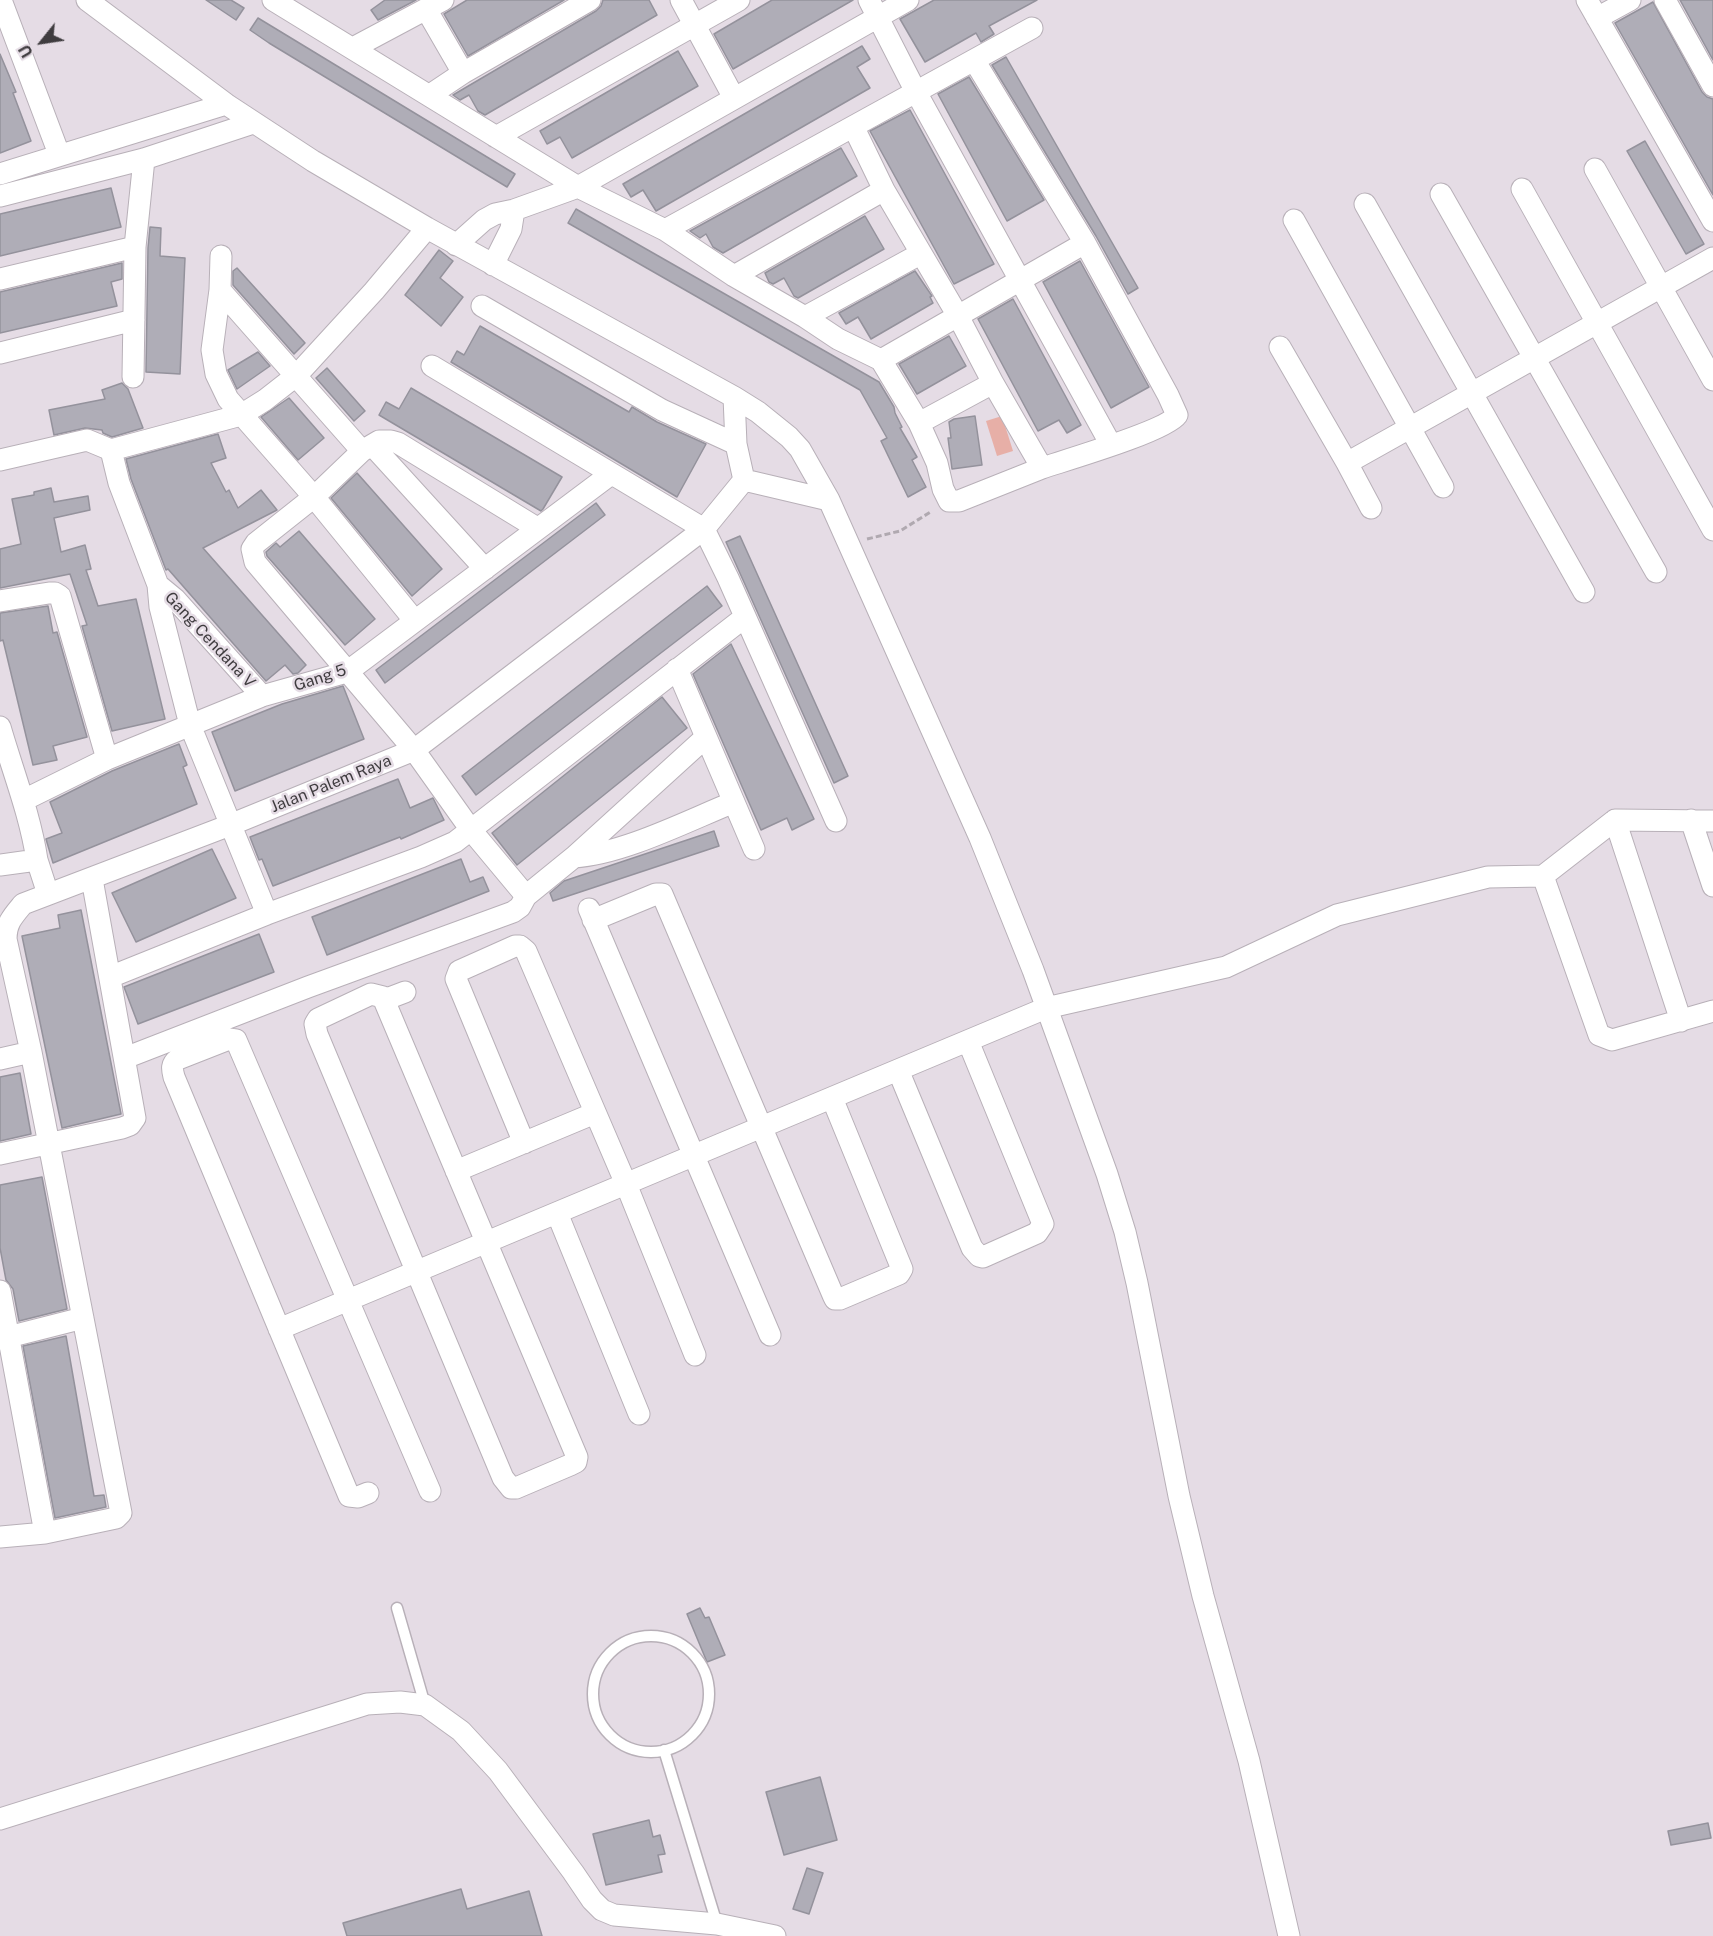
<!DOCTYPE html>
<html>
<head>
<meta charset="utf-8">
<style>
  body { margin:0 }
  #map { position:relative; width:1713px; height:1936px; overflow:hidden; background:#e5dce5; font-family:"Public Sans",sans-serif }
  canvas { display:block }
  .north { position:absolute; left:12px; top:12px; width:60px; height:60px; -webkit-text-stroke:4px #e5dce5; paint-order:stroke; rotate:240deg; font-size:16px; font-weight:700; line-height:24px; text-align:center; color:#3f3c3f }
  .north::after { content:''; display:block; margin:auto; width:21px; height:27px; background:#3f3c3f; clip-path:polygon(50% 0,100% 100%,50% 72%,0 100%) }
</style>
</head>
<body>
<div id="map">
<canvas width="1713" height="1936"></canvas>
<div class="north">U</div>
</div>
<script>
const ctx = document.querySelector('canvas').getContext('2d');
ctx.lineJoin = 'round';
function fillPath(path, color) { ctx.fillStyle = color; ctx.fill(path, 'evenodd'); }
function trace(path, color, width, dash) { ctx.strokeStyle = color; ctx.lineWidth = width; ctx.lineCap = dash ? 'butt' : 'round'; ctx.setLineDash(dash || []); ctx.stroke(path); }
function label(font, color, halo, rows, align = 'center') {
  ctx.font = font + ' "Public Sans",sans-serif'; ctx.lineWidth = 5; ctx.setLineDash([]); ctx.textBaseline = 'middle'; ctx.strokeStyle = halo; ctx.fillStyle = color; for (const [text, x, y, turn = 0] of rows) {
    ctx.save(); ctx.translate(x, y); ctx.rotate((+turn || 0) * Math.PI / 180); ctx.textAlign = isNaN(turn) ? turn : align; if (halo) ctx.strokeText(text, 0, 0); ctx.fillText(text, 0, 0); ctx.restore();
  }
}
const green = new Path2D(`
  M1002,416L1013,451L997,456L986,421Z`);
const building = new Path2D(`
  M206,0H231L244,8L236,20Z
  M385,0H416L378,20L371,10Z
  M467,0H564L468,56L444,14Z
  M603,0H649L657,15L485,115L478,111L469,95L460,100L453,95L596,11L601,6Z
  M772,0H853L733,69L714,34Z
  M934,0H1037L989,26L994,34L981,42L976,33L925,62L900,19Z
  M1680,0H1713V60Z
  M1653,2L1702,92L1707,97L1713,99V195L1615,23Z
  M258,18L515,174L507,187L269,43L250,30Z
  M862,46L870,59L857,67L870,88L656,211L643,190L631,197L623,184Z
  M678,51L698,86L572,158L560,137L547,144L540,131Z
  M0,54L16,92L13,93L31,141L0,153Z
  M1006,57L1138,288L1128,294L1096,236L992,65Z
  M969,77L1044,200L1007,221L938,94Z
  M910,110L994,264L954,284L870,131Z
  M1645,141L1704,244L1686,254L1627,151Z
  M841,148L857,176L723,253L713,247L706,234L700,238L690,231Z
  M111,188L121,227L0,256V214Z
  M576,209L879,382L894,407L895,413L902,427L900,428L917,457L912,460L926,487L908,497L881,441L887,438L860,390L568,223Z
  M865,216L884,249L798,298L794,296L784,278L773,284L769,282L765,273Z
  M150,227L161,228L160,256L185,258L180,374L146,372L148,248Z
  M439,250L453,261L440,278L463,297L441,326L405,295Z
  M1080,261L1149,387L1111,408L1043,282Z
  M122,263V279L111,282L117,306L0,333V292Z
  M237,268L305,343L294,354L233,285V271Z
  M915,271L932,296L930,297L933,303L871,339L858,317L846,324L839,313Z
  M1013,299L1081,425L1067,433L1059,420L1038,431L978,319Z
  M480,326L629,412L632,407L657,422L706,444L677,497L451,362L457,351L464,355Z
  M949,336L966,366L917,394L899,364Z
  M258,352L270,366L237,389L228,370Z
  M327,368L365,411L354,421L316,378Z
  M122,383L128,389L143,428L112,437L103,433L102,430L85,428L54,435L49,410L105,399L102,390Z
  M411,388L562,477L543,509L541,511L379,415L386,402L399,409Z
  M289,398L324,438L298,460L261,417Z
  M975,416L982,465L952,469L948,438H951L949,422L954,419Z
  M218,434L226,458L211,463L226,492L229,490L238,508L261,490L277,510L203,548L306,665L298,673L293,674L285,665L266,681L168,569L166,570L131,479L126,459Z
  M357,473L442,569L412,596L331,498Z
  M51,488L54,502L88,496L90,510L54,518L61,552L85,545L91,569L86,570L98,606L136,599L165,719L112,731L82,626L87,625L70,574L0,588V549L21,544L12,499L34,495V492Z
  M596,503L605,515L385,683L376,670Z
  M299,531L375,619L345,645L267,556L266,552L276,543L280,547Z
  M740,536L848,776L834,783L726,542Z
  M707,586L722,606L476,795L462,776Z
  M48,606L53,633L57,632L87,737L53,746L57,760L33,765L3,640L0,641V613Z
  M731,644L814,819L792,830L787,818L761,830L693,674Z
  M343,686L364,739L235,791L212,732L282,704Z
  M662,697L687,728L517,865L492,833Z
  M179,744L187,765L183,767L197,804L53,863L46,839L62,833L50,802L112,771Z
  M398,779L410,808L433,798L444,820L401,839L400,837L273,886L262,859L259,860L250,837Z
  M714,831L719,846L553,901L550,893L564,881Z
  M212,849L236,898L136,942L112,893Z
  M461,859L470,882L483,877L489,891L327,955L312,917Z
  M81,910L121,1114L62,1128L22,936L60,928L58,915Z
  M259,934L274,972L138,1024L124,987Z
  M20,1073L31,1134L0,1141V1077Z
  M42,1177L67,1309L19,1321L13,1289L6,1280L0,1248V1185Z
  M66,1336L94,1496L104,1495L106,1507L55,1518L23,1346Z
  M700,1608L705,1618L709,1617L725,1655L707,1662L687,1614Z
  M820,1777L837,1840L784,1855L766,1792Z
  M649,1820L653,1837L660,1835L665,1854L658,1855L662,1872L606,1885L593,1834Z
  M1708,1823L1711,1838L1671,1845L1668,1831Z
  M807,1868L823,1873L809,1914L793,1909Z
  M461,1889L467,1909L529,1891L542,1936H347L343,1923Z`);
const path = new Path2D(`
  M867,539L900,531L932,511`);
const service = new Path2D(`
  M397,1608L425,1705
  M593 1694a58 58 0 1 1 116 0a58 58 0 1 1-116 0Z
  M664,1750L717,1924`);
const minor = new Path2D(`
  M1,0L59,154
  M87,0L226,104L313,161L427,228L734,397L758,412L789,437L800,449L829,500L980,838L1033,970L1107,1174L1125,1232L1137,1283L1179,1496L1203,1596L1249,1761L1289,1936
  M273,0L578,187L665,230L734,276L805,317L838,339L881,360L919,423L937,463L943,489L949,501H959L1042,468
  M681,0L734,98
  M869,0L916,92L1111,445
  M1587,0L1713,221
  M1665,0L1713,86
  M426,9L463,73
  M1597,18L1630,0
  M353,48L443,0
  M430,95L463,73L590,0
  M854,128L884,190L958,316L993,383L1042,468C1066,460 1166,431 1177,415L1168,395L1085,243L974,60
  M496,137L739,0
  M1595,169L1713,380
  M0,174L226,104
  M1522,189L1713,530
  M1441,194L1656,572
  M0,196L144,159L253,123
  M1365,204L1584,592
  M1294,220L1443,487
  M665,230L1032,28
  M456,245L484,220L495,214L514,210L578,187L908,0
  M221,256L220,290L212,350L216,374L228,399L314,497L415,621
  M493,265L511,229L514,210
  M734,276L884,190
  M0,279L135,247
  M220,290L362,451
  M482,306L662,410L736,444
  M805,317L920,254
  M1280,347L1347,463L1713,258
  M0,353L134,320
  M881,360L1085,243
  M432,366L704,529L728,578L836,821
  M133,377L135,247L144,159
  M734,397L736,444L744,480L829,500
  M919,423L993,383
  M372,445L485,569
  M111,450L119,483L158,585
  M0,460L87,440L111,450L241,415L265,400L297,375L374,291L427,228
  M1347,463L1371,508
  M0,601L49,593H55L60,596L107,759
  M677,669L754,849
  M262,696L175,599L158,585L160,607L190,725L267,914
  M0,727C13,772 30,814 37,860L0,865
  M24,800L107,759L262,696L347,672L611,474
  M1615,820L1681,1021
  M1691,820L1713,886
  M574,857C623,854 687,821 734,802
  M37,860L48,894
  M1543,876L1599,1035L1612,1040L1713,1011
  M526,896L471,830L414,750L255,562L252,549L256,543L314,497L362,451L379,441H391L398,443L537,528
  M589,909L770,1335
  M593,920L656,894H662L833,1295L835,1299H840L899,1274L902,1269L832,1098
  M110,977L267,914L421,857L455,842L745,617
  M371,994L383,997L384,1000L577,1457L576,1462L570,1465L516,1488H511L503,1478L317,1034L315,1024L318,1019Z
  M384,1000L405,992
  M125,1058L308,987L513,912L520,907L526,896L574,857L706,737
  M0,1059L31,1052L6,939C6,923 13,916 23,904L230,825L414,750L704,529L744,480
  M898,1070L972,1248L979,1256L983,1257L1037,1233L1043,1224L968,1041
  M524,1143L456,979L459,971L515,946H520L526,951L626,1184L695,1355
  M0,1154L122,1128L130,1125L135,1118L92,879
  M456,1171L595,1113
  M557,1213L639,1414
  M0,1291L45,1533
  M279,1329L1046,1008L1226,967L1337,915L1488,877L1543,876L1615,820L1713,821
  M0,1339L83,1318
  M368,1493L358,1497L349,1496L174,1077C172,1069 171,1064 178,1059L229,1039L236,1040L430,1491
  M0,1537L45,1533L116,1518L121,1513L31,1052
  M0,1819L367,1704L400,1702L425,1705L461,1731L498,1771L573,1872L592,1900L602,1910L614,1915L717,1924L775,1936`);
const streetNames = [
  ["Gang Cendana V",210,640,47],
  ["Gang 5",320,678,-18],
  ["Jalan Palem Raya",331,784,-22]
];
fillPath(green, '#e7afa7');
fillPath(building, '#afadb7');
trace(building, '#94929c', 1.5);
trace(service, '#b8b0b8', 13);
trace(minor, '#b8b0b8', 23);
trace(path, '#b0a9b0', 3, [6, 3]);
trace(service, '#fff', 10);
trace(minor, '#fff', 21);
label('16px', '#3f3c3f', '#e5dce5', streetNames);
</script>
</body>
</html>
